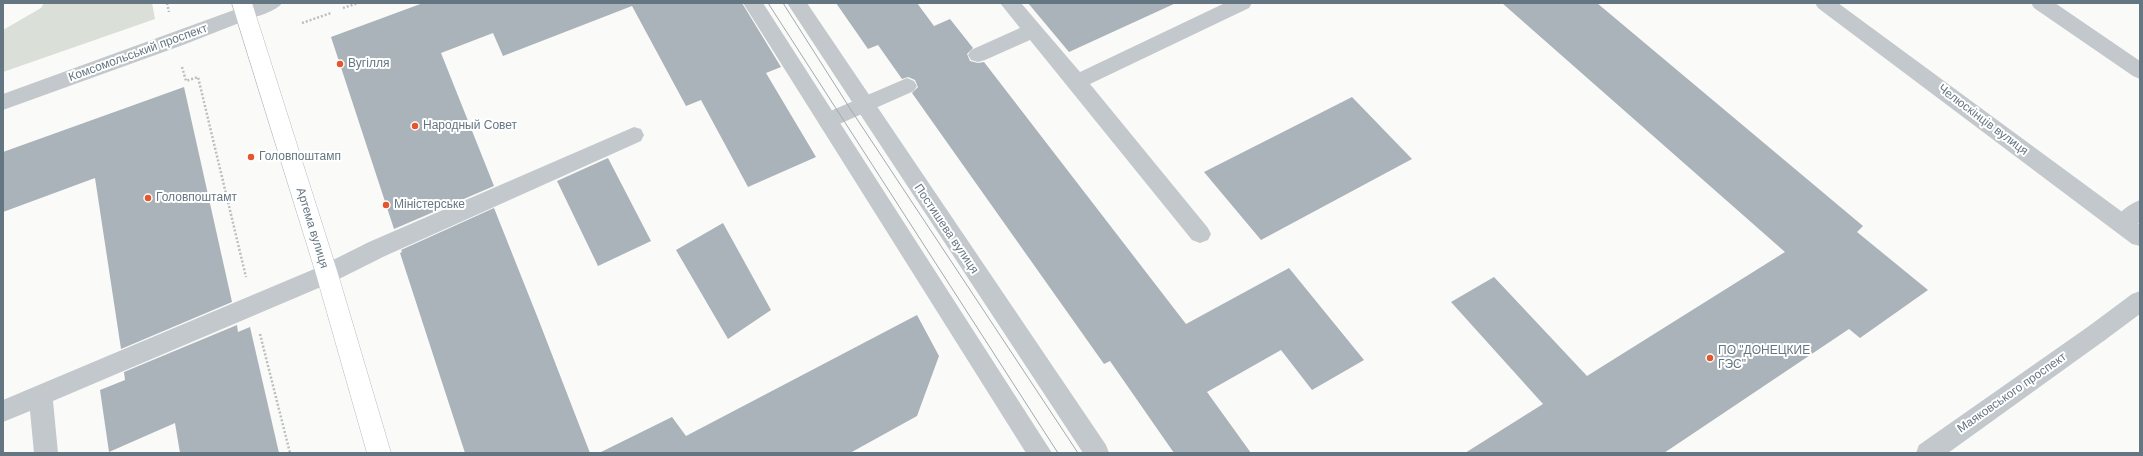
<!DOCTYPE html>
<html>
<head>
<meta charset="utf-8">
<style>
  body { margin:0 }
  #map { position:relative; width:2143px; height:456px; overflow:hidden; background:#fafaf8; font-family:Arial,sans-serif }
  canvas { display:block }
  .frame { position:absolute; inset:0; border:4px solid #657683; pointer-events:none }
</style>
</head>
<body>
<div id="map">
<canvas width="2143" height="456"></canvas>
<div class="frame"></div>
</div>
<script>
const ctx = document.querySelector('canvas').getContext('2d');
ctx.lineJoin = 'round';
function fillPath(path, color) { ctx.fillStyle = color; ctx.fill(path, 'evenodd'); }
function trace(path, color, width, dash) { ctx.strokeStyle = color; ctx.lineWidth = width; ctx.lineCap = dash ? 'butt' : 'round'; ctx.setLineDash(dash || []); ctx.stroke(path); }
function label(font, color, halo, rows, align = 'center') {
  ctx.font = font + ' Arial,sans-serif'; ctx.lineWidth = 4; ctx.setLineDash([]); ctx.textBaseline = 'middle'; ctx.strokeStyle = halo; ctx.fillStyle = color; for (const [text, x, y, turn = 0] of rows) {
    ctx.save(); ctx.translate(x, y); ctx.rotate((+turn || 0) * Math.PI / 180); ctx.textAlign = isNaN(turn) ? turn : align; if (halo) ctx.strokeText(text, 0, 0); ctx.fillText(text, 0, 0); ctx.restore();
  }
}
const green = new Path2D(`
  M44,3H152L155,19L3,72V30L41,8Z`);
const building = new Path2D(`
  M423,3H742L781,67L766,73L816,157L748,187L701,100L686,106L632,6L503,56L493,33L441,53L494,186L394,229L331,37Z
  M836,3H917L934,26L950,19L973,48L967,54L970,61L978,63L984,62L1186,324L1289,268L1364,360L1312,390L1281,350L1207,392L1251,453H1174L1110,361L1104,364L912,93L918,87L915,80L908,77L902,79L878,45L868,49Z
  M1028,3H1176L1069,52Z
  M1502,3H1597L1863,226L1857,232L1928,290L1860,338L1849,329L1664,453H1465L1543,404L1451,302L1494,277L1587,376L1785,252Z
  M184,87L232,302L121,349L95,178L3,212V152Z
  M1352,97L1412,159L1261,240L1204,172Z
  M608,158L651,241L598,266L557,181Z
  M494,208L539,321L590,453H465L400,253L402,252L401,250Z
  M723,223L771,310L728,339L676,250Z
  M917,315L939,356L917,416L850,453H599L672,417L686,436Z
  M237,325L238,332L250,327L279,453H180L175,423L109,452L100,390L125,380L124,372Z`);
const path = new Path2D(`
  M167,3L169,12
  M343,8L358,3
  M302,23L331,13
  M182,67L186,81L198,77L246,277
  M260,334L290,453`);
const service = new Path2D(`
  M1000,3H1021L1080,72L1225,3H1252L1249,8L1090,84L1208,228L1211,234L1208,240L1200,243L1192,240L1030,40L985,60L978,62L971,60L968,55L971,50L1020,28Z
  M2031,3H2055L2140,61V79L2133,76L2034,8Z
  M907,78L914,81L917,86L914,91L828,129L821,127L818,121L821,115Z
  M634,127L641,129L644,135L641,141L385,256L335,281L53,401L58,453H34L30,411L3,422V400L319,267L369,242Z
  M2140,200V222C2132,230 2127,234 2115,230L2112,224C2117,213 2129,204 2140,200Z`);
const pedestrian = new Path2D(`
  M2097,323L2105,326L2109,333L2105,340L1948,453H1916L1919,445L2089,326Z`);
const minor = new Path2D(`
  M245,6L252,8L255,13L252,18L183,45L3,110V94Z`);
const tertiary = new Path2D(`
  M252,3H282C276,12 248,21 238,18L235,13L238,8Z
  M743,3H763L1052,453H1026Z
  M787,3H807L1106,445L1109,453H1083Z
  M1815,3H1838L2140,225V246L2132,244L1818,8Z
  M2140,291V314L2105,340L2097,343L2089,340L2085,333L2089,326L2132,294Z`);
const primary = new Path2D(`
  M232,3H252L338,274L391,453H367L316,274Z`);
const tram = new Path2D(`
  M768,3L1058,453
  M783,3L851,110L1078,453`);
const markers = [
  [340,64,4,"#e4572e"],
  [415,126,4,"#e4572e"],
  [251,157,4,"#e4572e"],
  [148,198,4,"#e4572e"],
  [386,205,4,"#e4572e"],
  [1710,358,4,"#e4572e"]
];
const streetNames = [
  ["Комсомольський проспект",138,53,-20],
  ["Челюскінців вулиця",1983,120,37],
  ["Артема вулиця",312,228,73],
  ["Постишева вулиця",946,229,56],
  ["Маяковського проспект",2012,393,-35]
];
const poiNames = [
  ["Вугілля",348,64],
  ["Народный Совет",423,126],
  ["Головпоштамп",259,157],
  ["Головпоштамт",156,198],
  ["Міністерське",394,205],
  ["ПО \"ДОНЕЦКИЕ",1718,351],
  ["ГЭС\"",1718,365]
];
fillPath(green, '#dadfd7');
fillPath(building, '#aab3b9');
trace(primary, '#b5babe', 1);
trace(path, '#bbbfc2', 2.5, [2, 2]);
fillPath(service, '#c3c8cc');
fillPath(pedestrian, '#c3c8cc');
fillPath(minor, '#c3c8cc');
fillPath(tertiary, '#c3c8cc');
fillPath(primary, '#fff');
trace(tram, '#a2aab0', 1);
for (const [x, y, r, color] of markers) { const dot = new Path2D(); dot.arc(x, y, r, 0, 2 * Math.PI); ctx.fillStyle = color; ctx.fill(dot); trace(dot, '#fff', 1.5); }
label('12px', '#657683', '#fff', streetNames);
label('12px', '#657683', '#fff', poiNames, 'left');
</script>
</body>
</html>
